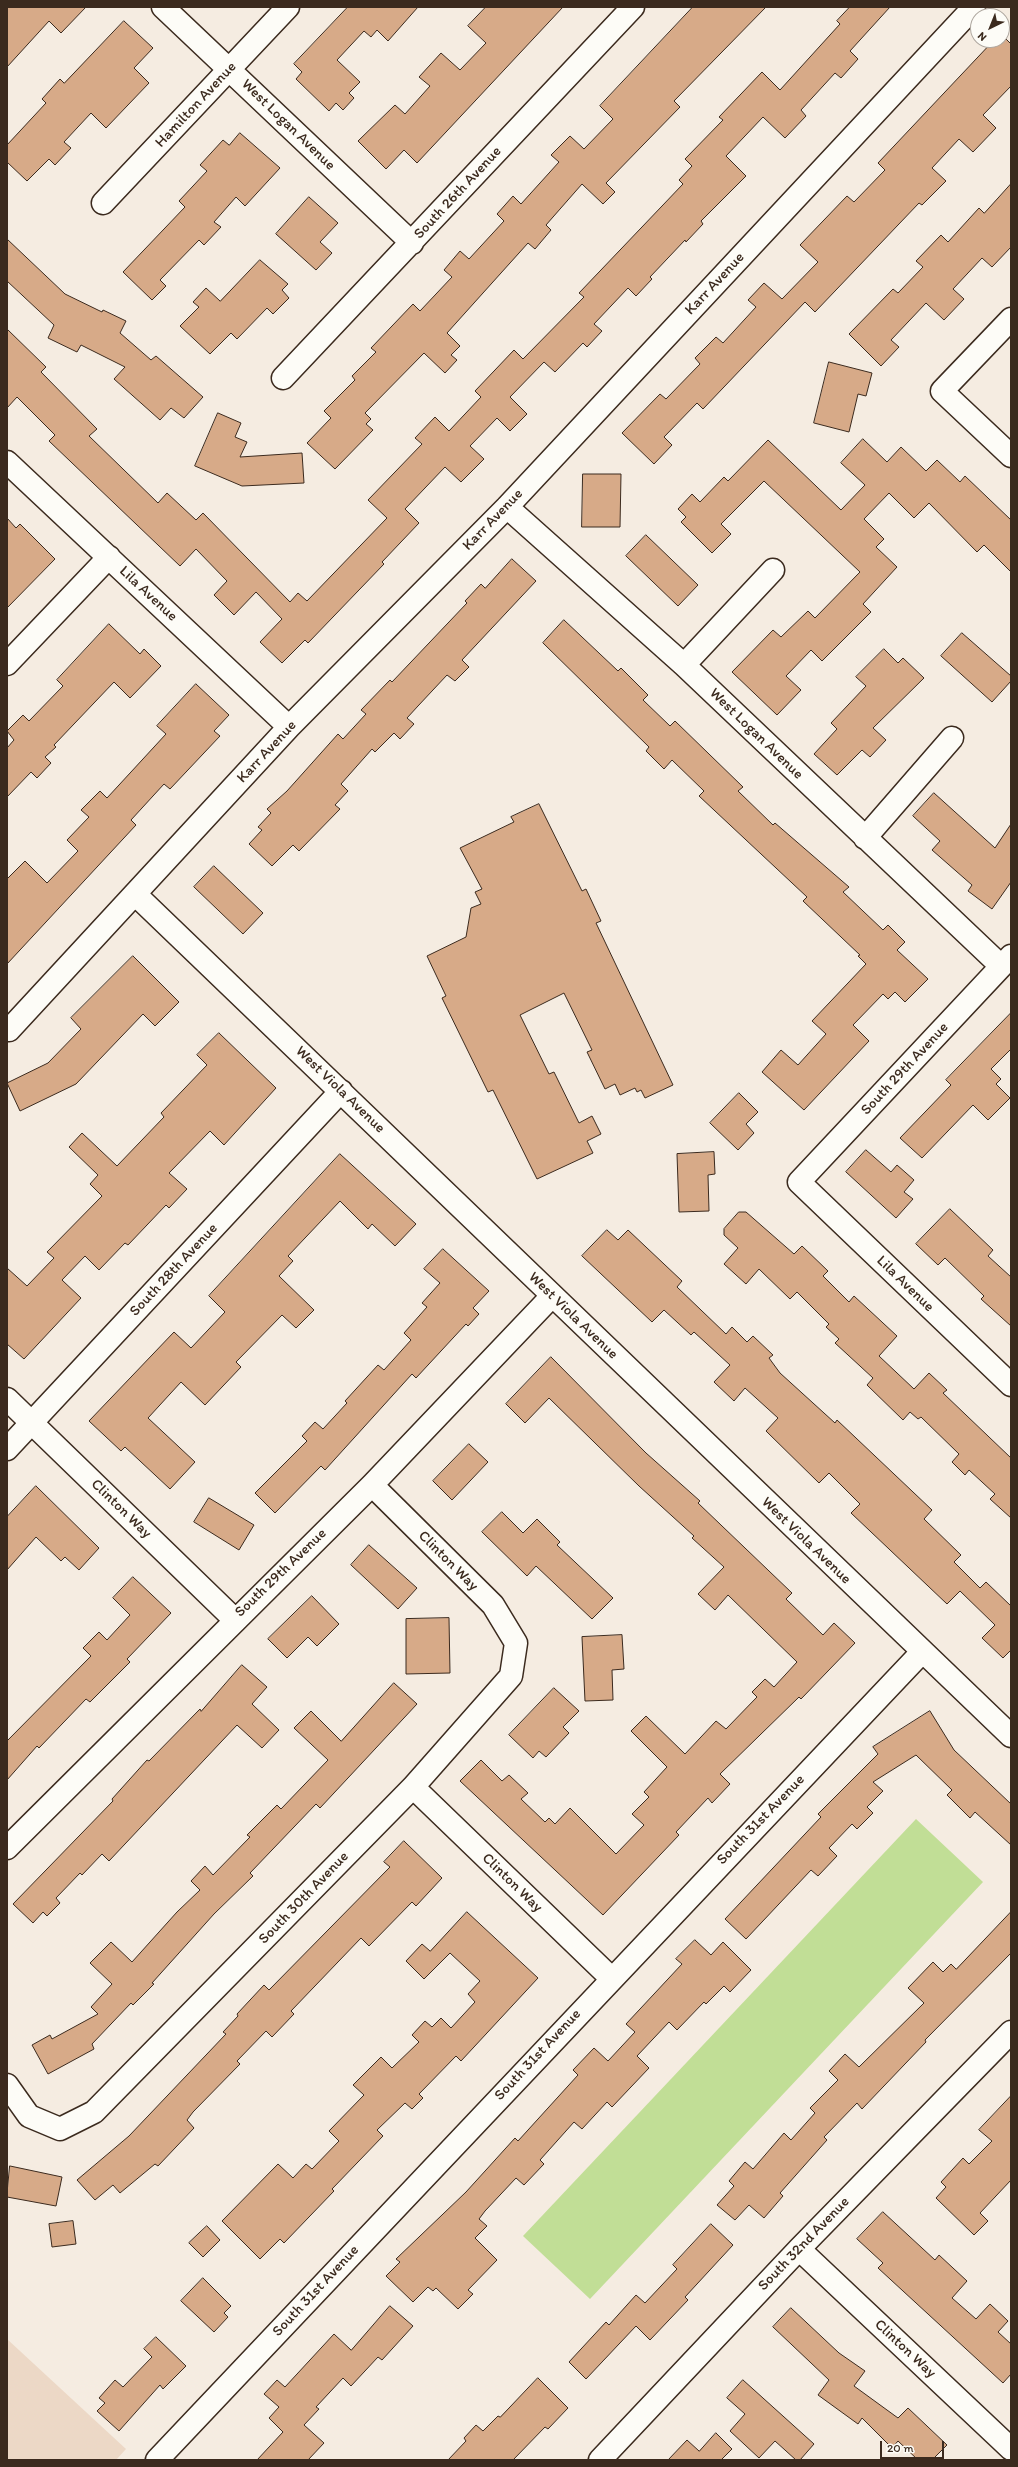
<!DOCTYPE html>
<html>
<head>
<meta charset="utf-8">
<style>
  body { margin:0 }
  #map { position:relative; width:1018px; height:2467px; overflow:hidden; background:#f5ece1; font-family:Itim,sans-serif }
  canvas { display:block }
  .frame { position:absolute; inset:0; border:8px solid #3b2a1e; pointer-events:none }
  .north { position:absolute; left:970px; top:8px; width:40px; height:40px; box-sizing:border-box; background:#fdfcf7; border:1px solid #afa8a0; border-radius:50%; rotate:223deg; font-size:11px; font-weight:700; line-height:16px; text-align:center; color:#3b2a1e }
  .north::after { content:''; display:block; margin:auto; width:14px; height:18px; background:#3b2a1e; clip-path:polygon(50% 0,100% 100%,50% 72%,0 100%) }
  .scale { position:absolute; left:880px; top:2441px; width:64px; height:18px; box-sizing:border-box; border:2px solid #3b2a1e; border-top:0; padding-left:5px; font-size:12px; line-height:14px; white-space:nowrap; color:#3b2a1e; -webkit-text-stroke:3px #fdfcf7; paint-order:stroke }
</style>
</head>
<body>
<div id="map">
<canvas width="1018" height="2467"></canvas>
<div class="frame"></div>
<div class="north">N</div>
<div class="scale">20 m</div>
</div>
<script>
const ctx = document.querySelector('canvas').getContext('2d');
ctx.lineJoin = 'round';
function fillPath(path, color) { ctx.fillStyle = color; ctx.fill(path, 'evenodd'); }
function trace(path, color, width, dash) { ctx.strokeStyle = color; ctx.lineWidth = width; ctx.lineCap = dash ? 'butt' : 'round'; ctx.setLineDash(dash || []); ctx.stroke(path); }
function label(font, color, halo, rows, align = 'center') {
  ctx.font = font + ' Itim,sans-serif'; ctx.lineWidth = 3.5; ctx.setLineDash([]); ctx.textBaseline = 'middle'; ctx.strokeStyle = halo; ctx.fillStyle = color; for (const [text, x, y, turn = 0] of rows) {
    ctx.save(); ctx.translate(x, y); ctx.rotate((+turn || 0) * Math.PI / 180); ctx.textAlign = isNaN(turn) ? turn : align; if (halo) ctx.strokeText(text, 0, 0); ctx.fillText(text, 0, 0); ctx.restore();
  }
}
const built = new Path2D(`
  M7,2339L126,2449L116,2460H7Z`);
const green = new Path2D(`
  M916,1819L983,1882L590,2299L523,2236Z`);
const building = new Path2D(`
  M7,7H86L61,33L49,21L7,67Z
  M348,7H418L388,41L377,30L371,37L364,31L337,60L360,82L349,93L354,98L343,110L336,103L329,111L296,79L302,72L294,64Z
  M486,7H563L417,163L404,150L386,169L358,141L395,105L405,114L430,86L419,77L441,53L460,70L486,43L468,26Z
  M693,7H766L674,101L680,107L606,183L615,192L603,204L582,184L546,225L551,230L535,249L528,243L447,333L460,346L451,355L457,360L445,373L424,353L365,413L371,419L366,424L373,430L335,469L307,443L331,418L324,411L355,380L352,376L376,352L371,348L413,304L420,311L452,277L444,270L460,251L469,259L504,221L497,214L513,196L521,204L559,162L551,155L570,136L584,149L613,119L600,106Z
  M850,7H890L850,51L858,59L841,78L835,73L801,110L806,116L785,138L763,117L726,156L746,176L701,221L703,224L686,242L685,240L650,277L652,279L636,296L628,288L594,324L602,331L587,347L583,343L555,372L544,362L510,397L527,414L510,431L497,418L470,446L484,459L461,482L445,467L405,509L419,523L382,562L384,564L308,643L305,640L282,663L260,642L282,619L256,592L234,615L214,595L227,581L196,549L180,566L49,441L55,435L17,397L7,408V329L46,367L41,372L97,429L89,436L158,503L167,493L196,520L203,513L290,602L298,593L307,601L387,518L368,500L422,444L415,438L435,417L449,431L481,397L475,391L514,350L523,359L584,297L579,293L683,184L679,180L692,166L685,159L723,120L719,117L762,72L780,90L840,24L837,21Z
  M124,21L153,48L134,68L149,83L106,128L91,113L64,142L71,148L55,165L49,159L27,181L7,162V145L46,103L42,99L60,79L64,83Z
  M1002,35L1011,44V86L983,115L996,128L973,152L959,139L932,168L946,181L922,205L919,203L815,312L805,302L703,409L697,403L664,437L672,445L654,464L622,433L660,394L666,399L700,364L695,358L716,337L723,343L756,307L748,300L764,283L782,299L818,262L800,245L847,196L854,202L885,170L878,163L994,40H1002Z
  M240,133L280,168L245,206L236,197L214,222L221,227L204,245L199,240L160,280L166,286L152,300L123,272L185,207L179,201L207,171L200,165L223,140L229,145Z
  M1011,184V247L992,267L982,258L953,289L964,299L944,320L926,303L891,340L899,347L881,366L849,334L893,289L898,293L923,267L916,261L941,235L948,242L979,208L984,213Z
  M309,197L338,223L320,242L332,253L316,270L276,234Z
  M7,239L65,294L102,312L103,310L126,321L120,333L151,360L156,356L203,397L184,418L171,408L160,420L114,379L125,367L81,345L77,352L48,338L54,325L7,281Z
  M260,260L288,284L282,290L289,298L273,314L267,308L237,339L231,333L210,354L180,326L199,307L193,302L206,288L220,301Z
  M829,362L872,373L866,396L858,394L849,432L814,423Z
  M218,413L241,423L235,437L247,442L240,457L302,453L304,483L242,486L195,466Z
  M863,439L887,462L901,447L926,471L937,460L960,482L965,476L1011,520V572L984,545L977,552L929,503L914,518L889,493L864,519L884,539L876,547L897,567L863,604L871,612L822,661L811,650L786,676L801,690L777,715L732,672L773,630L781,637L808,611L815,618L860,572L764,481L721,524L731,534L712,553L681,522L686,517L678,509L692,494L700,502L724,477L728,481L768,440L841,510L865,485L841,463Z
  M583,474H621L620,527H582Z
  M7,518L16,528L20,524L55,559L7,608Z
  M646,535L698,585L678,606L626,556Z
  M512,559L536,581L462,660L469,667L455,681L447,675L418,706L407,718L414,724L400,739L394,733L375,752L372,749L341,784L348,791L335,805L340,809L299,851L293,845L272,866L249,844L262,830L258,827L271,813L267,809L287,791L338,734L343,739L366,714L361,710L390,680L392,682L467,603L465,601L481,584L485,588Z
  M564,620L618,671L621,668L648,695L643,700L670,726L675,721L743,787L738,791L773,825L775,823L849,887L843,892L883,930L888,925L905,942L897,950L928,979L905,1002L895,992L888,999L883,994L853,1025L869,1041L804,1110L762,1072L781,1050L798,1065L826,1034L812,1021L866,964L858,956L860,955L803,901L807,897L699,796L704,791L672,760L664,769L646,751L649,747L543,643Z
  M109,624L140,654L144,649L161,666L130,698L114,682L54,745L56,747L45,757L51,763L37,778L31,772L7,797V748L14,740L7,731L23,715L29,721L63,686L57,680Z
  M962,633L1011,676V681L992,702L941,656Z
  M884,649L898,663L903,658L924,678L873,728L886,740L870,757L862,750L837,775L814,754L837,729L831,723L866,686L856,677Z
  M196,684L229,715L214,731L220,736L170,789L164,784L131,820L136,825L7,964V879L25,861L47,883L78,851L67,840L89,817L81,810L100,791L107,798L166,734L157,726Z
  M934,793L995,848L1011,824V882L992,909L968,891L972,885L932,850L940,841L913,816Z
  M539,804L582,891L586,889L601,921L596,923L673,1085L645,1098L641,1090L637,1092L635,1088L620,1095L615,1084L605,1089L587,1052L592,1050L564,993L520,1015L549,1074L554,1072L579,1123L592,1116L601,1134L587,1141L593,1153L537,1179L493,1090L488,1092L442,998L446,996L427,956L466,937L471,908L481,904L475,892L482,889L460,848L514,822L511,817Z
  M214,866L263,913L243,934L194,887Z
  M133,956L179,1002L155,1026L143,1014L76,1084L20,1111L7,1083L48,1063L81,1029L71,1018Z
  M1011,1013V1049L991,1069L1001,1079L996,1084L1010,1098L988,1120L973,1105L922,1158L900,1138L951,1085L946,1080Z
  M219,1033L276,1088L224,1145L210,1131L169,1173L187,1189L169,1208L166,1205L128,1245L125,1243L99,1270L85,1256L62,1280L81,1298L24,1359L7,1344V1268L27,1286L54,1258L47,1252L102,1196L90,1184L98,1175L69,1147L82,1133L117,1166L164,1117L161,1113L207,1065L197,1055Z
  M739,1093L758,1112L746,1124L754,1133L738,1150L710,1123Z
  M866,1150L891,1172L897,1165L914,1180L904,1192L913,1199L896,1218L846,1172Z
  M714,1152L715,1174L708,1175L709,1211L679,1212L677,1154Z
  M340,1154L416,1224L395,1246L372,1224L368,1229L340,1201L288,1256L293,1261L279,1276L314,1310L296,1328L282,1315L236,1362L241,1367L205,1405L181,1382L148,1418L195,1462L170,1489L125,1447L121,1451L89,1421L174,1332L191,1348L225,1312L209,1296Z
  M950,1209L993,1250L988,1256L1011,1277V1326L981,1299L984,1296L945,1258L938,1265L916,1244Z
  M739,1212H746L794,1254L802,1246L828,1271L823,1276L849,1302L854,1296L897,1336L879,1356L914,1389L929,1373L947,1390L943,1393L1011,1458V1518L990,1499L995,1494L969,1470L965,1475L952,1462L959,1454L921,1417L918,1419L910,1412L903,1420L867,1385L873,1378L835,1343L839,1339L826,1327L829,1324L797,1292L790,1299L759,1269L746,1284L724,1264L738,1248L724,1235V1229Z
  M607,1230L618,1240L628,1230L682,1281L677,1287L726,1334L732,1327L747,1342L753,1336L773,1355L769,1358L780,1373L835,1423L837,1420L932,1510L924,1519L961,1555L954,1562L980,1588L986,1582L1011,1606V1650L1003,1658L982,1638L995,1625L960,1591L947,1604L851,1513L860,1504L829,1473L819,1483L766,1431L778,1418L745,1388L734,1401L714,1382L730,1365L694,1332L691,1335L664,1310L652,1322L582,1256Z
  M443,1249L489,1291L473,1308L479,1314L468,1326L466,1324L416,1378L412,1374L325,1470L321,1466L275,1513L255,1493L307,1441L302,1436L315,1422L323,1429L347,1403L345,1401L378,1365L384,1370L411,1340L404,1333L427,1307L422,1303L440,1283L424,1269Z
  M551,1357L646,1453L700,1501L698,1503L792,1593L786,1599L823,1635L834,1623L855,1643L801,1699L799,1697L720,1774L730,1784L712,1803L708,1798L676,1832L679,1835L603,1915L460,1781L481,1760L502,1781L509,1775L528,1793L521,1799L545,1822L549,1818L555,1824L570,1808L616,1854L644,1825L632,1814L649,1797L644,1792L667,1767L631,1731L646,1716L685,1754L716,1721L726,1729L757,1697L752,1692L765,1679L774,1687L797,1662L728,1595L715,1610L698,1594L724,1567L692,1538L694,1536L639,1486L549,1398L525,1423L506,1404Z
  M469,1444L488,1462L452,1500L433,1481Z
  M36,1486L99,1548L79,1570L65,1557L61,1561L36,1537L7,1570V1517Z
  M209,1498L254,1525L239,1550L194,1522Z
  M502,1512L523,1533L537,1519L560,1542L557,1545L613,1598L592,1619L536,1566L527,1576L482,1532Z
  M369,1545L417,1588L398,1609L351,1565Z
  M133,1577L171,1613L127,1659L130,1662L90,1702L86,1699L39,1748L37,1746L7,1780V1741L91,1656L83,1648L99,1632L107,1640L130,1615L113,1598Z
  M312,1596L339,1624L317,1646L308,1637L287,1658L268,1639Z
  M449,1618L450,1673L406,1674V1619Z
  M622,1635L624,1669L612,1670L613,1700L585,1701L582,1637Z
  M242,1665L267,1687L252,1704L279,1730L262,1748L237,1725L109,1861L102,1854L82,1875L80,1873L56,1898L60,1903L47,1916L43,1912L33,1923L13,1904L113,1801L112,1799L147,1760L149,1761L200,1709L201,1711Z
  M394,1683L417,1704L320,1808L316,1804L250,1873L253,1876L214,1914L152,1983L154,1984L133,2005L131,2003L92,2044L94,2049L48,2074L32,2045L50,2035L52,2039L98,2014L91,2007L112,1984L90,1963L111,1942L132,1962L177,1912L200,1890L191,1881L205,1866L213,1875L250,1837L247,1835L277,1805L281,1809L328,1760L294,1728L311,1711L341,1741Z
  M554,1688L579,1711L563,1727L569,1733L546,1757L539,1751L533,1758L509,1735Z
  M930,1711L954,1750L1011,1804V1845L975,1812L970,1818L947,1795L952,1790L916,1755L873,1782L883,1791L867,1807L873,1813L857,1829L852,1824L829,1848L837,1856L818,1876L811,1870L746,1939L725,1919L821,1817L818,1814L878,1754L873,1747Z
  M404,1841L442,1878L416,1906L412,1902L369,1946L361,1938L291,2011L294,2014L272,2037L266,2031L237,2061L240,2064L193,2112L187,2120L194,2128L158,2166L155,2164L120,2193L113,2185L95,2200L77,2180L129,2136L226,2034L223,2032L238,2016L237,2014L264,1985L269,1990L390,1867L384,1862Z
  M467,1912L538,1978L461,2061L456,2056L419,2094L423,2098L412,2109L405,2103L377,2130L383,2136L332,2189L334,2191L284,2243L280,2239L260,2259L222,2221L278,2164L293,2178L306,2164L312,2169L339,2141L329,2131L364,2095L353,2085L381,2057L392,2068L419,2042L412,2035L425,2021L432,2027L441,2018L451,2028L475,2002L468,1994L480,1981L450,1953L424,1979L406,1961L422,1944L430,1951Z
  M1011,1912V1953L925,2040L926,2042L862,2109L857,2103L824,2137L827,2140L780,2193L783,2196L764,2218L749,2205L735,2220L717,2205L734,2186L729,2181L745,2162L753,2169L784,2133L791,2140L815,2113L810,2108L838,2080L829,2071L845,2054L859,2067L924,2003L908,1988L933,1962L943,1972L951,1964L956,1969Z
  M695,1940L711,1955L723,1942L751,1970L730,1992L724,1986L706,2004L704,2002L677,2030L669,2022L637,2056L649,2068L612,2107L607,2102L582,2129L574,2122L540,2160L544,2164L524,2185L516,2178L485,2211L479,2219L487,2226L475,2238L497,2260L468,2290L473,2294L458,2309L436,2288L433,2291L428,2287L413,2302L386,2276L400,2262L396,2259L466,2192L515,2138L518,2141L578,2075L573,2070L594,2048L608,2061L635,2032L626,2024L682,1964L676,1959Z
  M1011,2096V2180L980,2213L988,2221L974,2235L936,2198L946,2187L941,2182L963,2158L969,2164L992,2141L979,2130Z
  M10,2166L62,2177L56,2206L7,2197Z
  M883,2212L935,2260L939,2255L967,2281L952,2298L976,2319L990,2304L1008,2321L998,2332L1011,2344V2374L1003,2383L878,2268L883,2263L857,2239Z
  M73,2221L76,2244L52,2247L49,2224Z
  M711,2224L733,2245L685,2297L688,2300L650,2340L636,2326L586,2379L569,2362L606,2322L609,2325L636,2295L645,2303L677,2269L673,2265Z
  M207,2226L220,2240L203,2257L189,2243Z
  M203,2278L231,2306L224,2313L228,2317L214,2332L181,2301Z
  M390,2306L413,2326L382,2360L378,2357L351,2386L343,2378L316,2407L319,2409L304,2425L324,2443L308,2460H257L283,2432L269,2418L279,2407L264,2394L277,2380L285,2387L334,2334L351,2350Z
  M791,2308L839,2353L865,2371L854,2386L898,2418L908,2408L947,2445L932,2460H918L898,2441L892,2448L862,2418L858,2424L818,2395L829,2380L773,2327Z
  M156,2337L186,2366L163,2389L160,2385L119,2431L97,2411L105,2403L99,2398L115,2380L123,2387L152,2357L144,2349Z
  M538,2378L568,2408L548,2429L545,2427L513,2460H448L466,2441L464,2438L476,2425L483,2431L498,2416L500,2417Z
  M743,2380L814,2444L800,2460H796L775,2441L759,2458L730,2431L745,2414L727,2398Z
  M716,2433L732,2449L721,2460H668L687,2440L699,2451Z`);
const minor = new Path2D(`
  M163,7L412,243
  M103,203L288,7
  M1011,319L942,391L1011,456
  M283,378L633,7
  M7,462L289,727
  M507,507L684,665L1001,966
  M7,664L109,557
  M684,665L773,570
  M865,838L952,738
  M136,895L1011,1736
  M1011,956L799,1182L1011,1385
  M7,1027L9,1030L289,727L507,507L974,7
  M7,1399L234,1619
  M7,1449L341,1091
  M413,1787L611,1978
  M7,1848L372,1485L552,1296
  M7,2085L29,2116L60,2129L94,2112L413,1787L511,1676L516,1643L493,1605L372,1485
  M799,2249L1011,2449
  M157,2460L922,1652
  M600,2460L799,2249L1011,2032`);
const streetNames = [
  ["Hamilton Avenue",196,105,-47],
  ["West Logan Avenue",288,125,44],
  ["South 26th Avenue",458,193,-47],
  ["Karr Avenue",715,284,-47],
  ["Karr Avenue",493,520,-46],
  ["Lila Avenue",148,594,43],
  ["West Logan Avenue",756,734,44],
  ["Karr Avenue",267,752,-47],
  ["South 29th Avenue",905,1069,-47],
  ["West Viola Avenue",340,1090,44],
  ["South 28th Avenue",174,1270,-47],
  ["Lila Avenue",905,1284,44],
  ["West Viola Avenue",573,1316,44],
  ["Clinton Way",121,1509,44],
  ["West Viola Avenue",806,1541,44],
  ["Clinton Way",448,1561,45],
  ["South 29th Avenue",281,1573,-44],
  ["South 31st Avenue",761,1820,-46],
  ["Clinton Way",512,1883,44],
  ["South 30th Avenue",304,1898,-46],
  ["South 31st Avenue",538,2055,-47],
  ["South 32nd Avenue",804,2244,-46],
  ["South 31st Avenue",316,2291,-47],
  ["Clinton Way",905,2349,43]
];
fillPath(built, '#ecd8c6');
fillPath(green, '#c1de96');
fillPath(building, '#d7aa88');
trace(building, '#3b2a1e', 1);
trace(minor, '#3b2a1e', 25);
trace(minor, '#fdfcf7', 22);
label('15px', '#3b2a1e', '#fdfcf7', streetNames);
</script>
</body>
</html>
